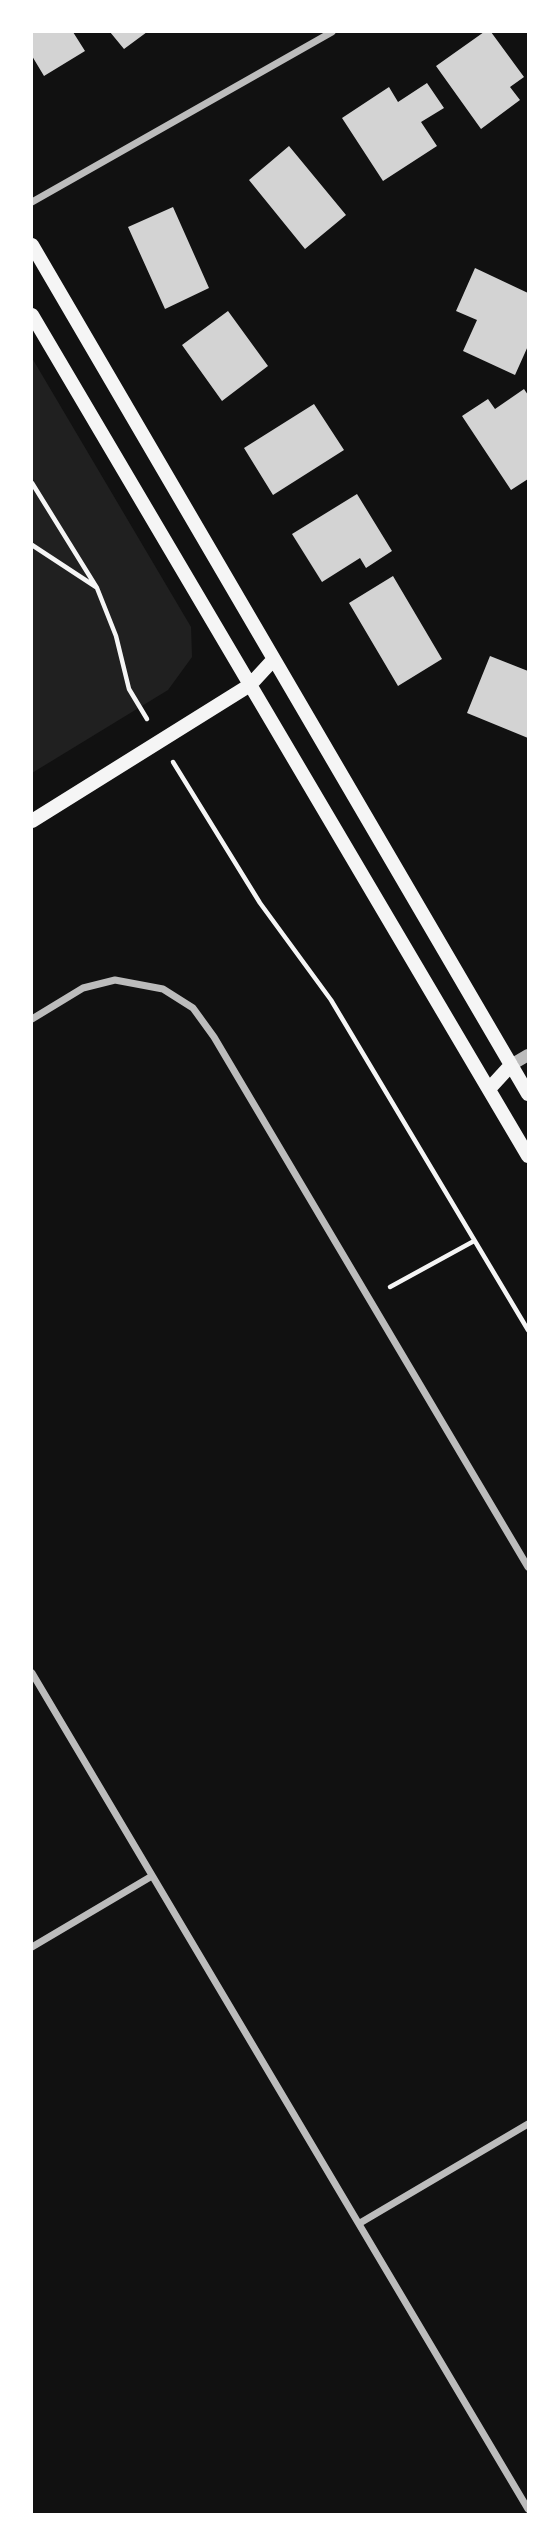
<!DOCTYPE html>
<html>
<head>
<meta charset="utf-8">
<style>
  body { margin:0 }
  #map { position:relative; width:560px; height:2546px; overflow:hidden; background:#111; font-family:Karla,sans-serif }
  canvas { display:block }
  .frame { position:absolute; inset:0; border:33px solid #fff; pointer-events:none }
</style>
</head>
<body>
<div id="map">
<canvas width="560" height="2546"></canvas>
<div class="frame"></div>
</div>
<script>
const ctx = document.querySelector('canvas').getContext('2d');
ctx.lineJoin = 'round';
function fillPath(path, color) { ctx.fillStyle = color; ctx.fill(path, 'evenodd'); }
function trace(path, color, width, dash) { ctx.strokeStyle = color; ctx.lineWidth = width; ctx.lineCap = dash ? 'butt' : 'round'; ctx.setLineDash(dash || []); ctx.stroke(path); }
const green = new Path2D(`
  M32,358L191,627L192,657L168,690L32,773Z`);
const building = new Path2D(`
  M32,32H73L85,51L44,76L32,56Z
  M110,32H147L124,49Z
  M484,32H491L524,77L510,87L520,100L481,129L436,66Z
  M427,83L444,108L421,122L437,146L383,181L342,118L389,87L398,102Z
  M289,146L346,215L305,249L249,180Z
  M173,207L209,288L165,309L128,227Z
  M475,268L528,293V346L515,375L463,351L477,320L456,311Z
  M228,311L268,366L222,401L182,345Z
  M524,389L528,395V479L511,490L462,416L488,399L495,409Z
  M314,404L344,450L273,495L244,448Z
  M357,494L392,551L366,568L360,558L322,582L292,534Z
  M393,576L442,659L398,686L349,603Z
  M490,656L528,671V738L467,713Z`);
const path = new Path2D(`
  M32,483L97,588L116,636L129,689L147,719
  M32,545L96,587
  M173,762L260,903L331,1000L528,1330
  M390,1287L474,1241`);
const minor = new Path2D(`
  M32,202L332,32
  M32,1019L83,988L115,980L163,989L193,1008L214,1037L528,1567
  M32,1673L528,2509
  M32,1947L152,1876
  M360,2223L528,2124`);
const tertiary = new Path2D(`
  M511,1065L528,1055`);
const secondary = new Path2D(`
  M32,245L528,1094
  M32,315L528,1156
  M32,821L250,685L273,660
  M489,1089L511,1065`);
fillPath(green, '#202020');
fillPath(building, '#d3d3d3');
trace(path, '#f5f5f5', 4.5);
trace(minor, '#bcbcbc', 7);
trace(tertiary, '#bcbcbc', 12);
trace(secondary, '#f5f5f5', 14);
</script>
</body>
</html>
